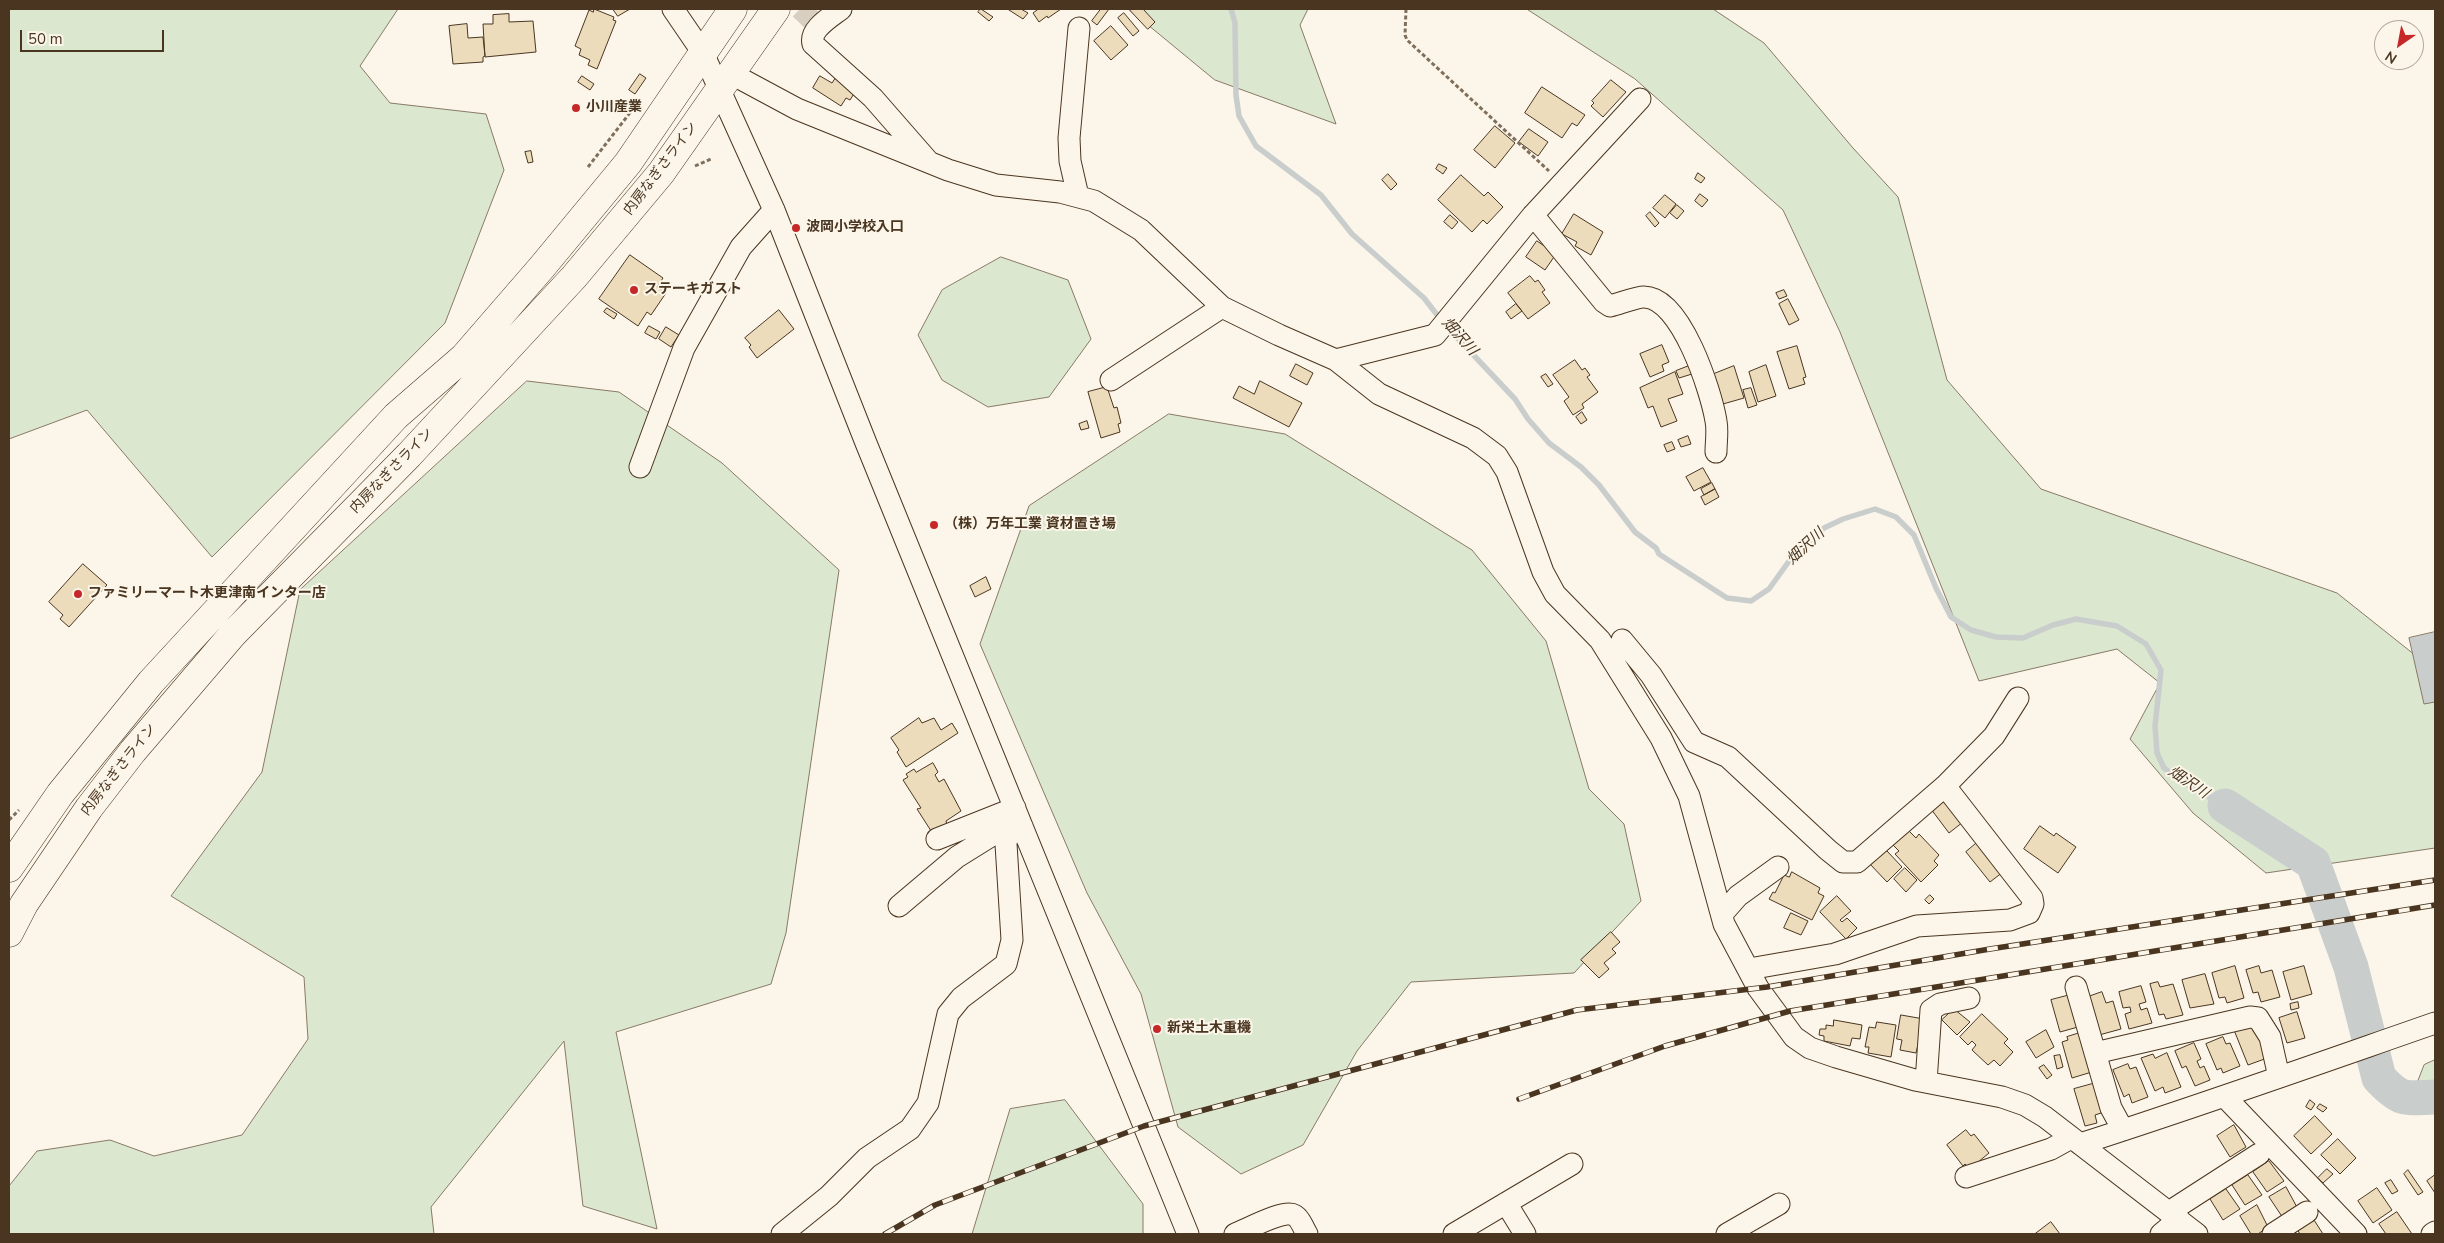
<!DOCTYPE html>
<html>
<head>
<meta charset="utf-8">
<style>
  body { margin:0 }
  #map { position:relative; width:2444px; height:1243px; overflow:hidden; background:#fbf6e9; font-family:"Nunito Sans",sans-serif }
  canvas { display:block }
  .frame { position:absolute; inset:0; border:10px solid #4a3520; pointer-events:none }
  .north { position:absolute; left:2374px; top:20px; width:50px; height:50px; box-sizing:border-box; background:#fbf6e9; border:1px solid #b4a999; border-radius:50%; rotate:213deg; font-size:14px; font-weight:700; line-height:20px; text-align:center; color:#4a3520 }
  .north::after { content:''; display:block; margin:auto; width:18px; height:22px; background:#c62828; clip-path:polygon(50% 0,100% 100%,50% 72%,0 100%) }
  .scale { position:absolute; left:20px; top:30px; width:144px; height:22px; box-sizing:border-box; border:2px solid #4a3520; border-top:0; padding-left:6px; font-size:15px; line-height:18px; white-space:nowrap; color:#4a3520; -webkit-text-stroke:4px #fbf6e9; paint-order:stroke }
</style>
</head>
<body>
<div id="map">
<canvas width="2444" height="1243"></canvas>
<div class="frame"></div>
<div class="north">N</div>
<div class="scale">50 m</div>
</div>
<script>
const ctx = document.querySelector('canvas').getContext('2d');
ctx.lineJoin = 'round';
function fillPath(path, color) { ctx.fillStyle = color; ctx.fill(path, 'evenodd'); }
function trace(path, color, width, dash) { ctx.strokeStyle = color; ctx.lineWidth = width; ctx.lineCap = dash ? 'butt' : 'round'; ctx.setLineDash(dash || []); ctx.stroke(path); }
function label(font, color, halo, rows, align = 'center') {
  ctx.font = font + ' "Nunito Sans","Noto Sans JP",sans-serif'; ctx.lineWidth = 4; ctx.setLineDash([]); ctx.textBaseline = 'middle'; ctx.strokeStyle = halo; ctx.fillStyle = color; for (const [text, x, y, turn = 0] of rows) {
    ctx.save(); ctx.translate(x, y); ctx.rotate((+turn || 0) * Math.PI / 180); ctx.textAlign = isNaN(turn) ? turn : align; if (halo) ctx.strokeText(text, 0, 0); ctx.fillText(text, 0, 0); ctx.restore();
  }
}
const green = new Path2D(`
  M9,9H398L360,66L390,103L486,114L504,170L445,323L212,557L87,410L9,439Z
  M1129,9H1308L1300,25L1336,124L1215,80Z
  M1527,9H1713L1764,43L1853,148L1898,197L1947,380L2041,489L2337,593L2435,671V848L2266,873L2193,813L2130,739L2160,683L2117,649L1979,681L1840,332L1783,210L1635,79Z
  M1001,257L1068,280L1091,339L1049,397L988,407L942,380L918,335L942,290Z
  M527,381L619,392L722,463L839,570L786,933L771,984L616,1032L657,1229L583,1206L564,1041L431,1207L434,1234H9V1186L37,1151L110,1140L154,1156L242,1135L308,1039L304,977L171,896L262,772L300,590Z
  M1169,414L1285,434L1472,550L1546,641L1589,789L1624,824L1641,901L1574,973L1411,982L1357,1051L1303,1145L1241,1174L1178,1127L1141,994L1087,893L980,644L1029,506Z
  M2435,1060V1088H2415L2424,1065Z
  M1065,1100L1143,1204V1234H972L1010,1109Z`);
const water = new Path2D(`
  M2435,632V702L2424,704L2409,638Z`);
const stream = new Path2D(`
  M1231,9L1235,23L1236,95L1239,116L1256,146L1321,195L1352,234L1424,298L1441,320
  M1447,327L1515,399L1528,419L1549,443L1581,467L1599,485L1635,532L1656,548L1659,554L1727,598L1751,601L1769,589L1792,557L1824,528L1843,519L1875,509L1896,517L1914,535L1936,588L1951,617L1971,630L1996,637L2023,638L2053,625L2076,619L2117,626L2146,644L2161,670L2155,726L2157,753L2164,768L2183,782L2225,806`);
const river = new Path2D(`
  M2225,806L2313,863L2351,967L2379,1078C2402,1102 2404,1098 2435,1097`);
const building = new Path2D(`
  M594,9L614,17L613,20L616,21L597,69L588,65L590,60L579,55L581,49L575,46L589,10L593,12Z
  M613,9H630L618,16Z
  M981,9L993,17L989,21L978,12Z
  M1021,9L1028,13L1023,19L1009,10Z
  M1036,9H1061L1048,18L1047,16L1039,22L1033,13L1037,10Z
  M1101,9H1109L1097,25L1092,21Z
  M1129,9H1143L1155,22L1148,29Z
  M1124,13L1139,31L1133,36L1118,18Z
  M509,14V22L533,21L536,52L485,57L483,24H493V15Z
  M467,24L468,38L483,37L485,56L483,57V62L453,64L449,26Z
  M1111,26L1128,45L1111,60L1094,41Z
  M640,74L646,78L635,94L629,90Z
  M582,76L594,84L590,90L578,82Z
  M820,76L832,83L836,77L855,92L850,100L846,98L841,106L813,88Z
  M1611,80L1626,92L1603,117L1591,106L1594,103L1592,101Z
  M1542,87L1585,115L1577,126L1572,123L1562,138L1525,113Z
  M1495,126L1515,143L1495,168L1474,150Z
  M1529,129L1548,142L1538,156L1519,142Z
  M531,151L533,162L528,163L525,152Z
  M1439,164L1447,168L1443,174L1436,169Z
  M1698,173L1705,178L1701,183L1695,179Z
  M1388,174L1397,184L1391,190L1382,180Z
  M1461,175L1484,196L1488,192L1503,207L1487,224L1483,220L1472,232L1438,200Z
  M1700,194L1708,200L1702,207L1695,201Z
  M1665,195L1676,204L1665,218L1653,208Z
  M1677,205L1684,211L1677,219L1670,213Z
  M1650,212L1659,223L1655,227L1646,216Z
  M1574,214L1603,232L1591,255L1575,246L1577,242L1562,234Z
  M1450,215L1458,222L1452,229L1444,222Z
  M1537,241L1556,254L1545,270L1526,257Z
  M630,255L663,278L657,287L666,293L651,315L647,312L638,326L599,299Z
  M1530,276L1535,282L1538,280L1545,290L1542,292L1550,303L1528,319L1508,293Z
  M1784,290L1787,296L1779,299L1776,293Z
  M1788,299L1799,320L1789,325L1779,304Z
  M1516,304L1522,311L1511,319L1506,312Z
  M607,308L617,314L614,319L604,312Z
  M779,310L794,329L757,358L749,347L751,345L745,338Z
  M649,326L660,332L656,339L645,333Z
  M666,327L679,335L671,347L659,339Z
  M1662,345L1669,362L1662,365L1664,371L1650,377L1640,354Z
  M1797,346L1806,377L1803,378L1805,384L1789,389L1777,352Z
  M1575,360L1582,370L1585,368L1590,375L1587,377L1598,392L1582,404L1584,408L1573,415L1564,401L1569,397L1553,375Z
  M1296,364L1313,373L1307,385L1290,376Z
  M1766,365L1776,396L1758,402L1749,372Z
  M1689,366L1692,374L1679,378L1676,371Z
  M1734,366L1744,398L1723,404L1714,374Z
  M1675,372L1683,394L1668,399L1677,421L1661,427L1653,406L1648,408L1640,388Z
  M1546,374L1553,384L1548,387L1541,377Z
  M1260,381L1302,403L1289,427L1233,398L1239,386L1254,394Z
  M1107,387L1114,408L1117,407L1121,423L1118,424L1120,432L1101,438L1088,392Z
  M1751,388L1757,405L1748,408L1743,390Z
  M1582,412L1587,420L1581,424L1576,417Z
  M1087,421L1089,428L1081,430L1079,424Z
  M1688,436L1691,444L1681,447L1678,440Z
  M1672,442L1675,449L1667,452L1664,445Z
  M1703,468L1711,482L1694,491L1686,477Z
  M1712,483L1715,489L1704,495L1701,489Z
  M1715,489L1719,497L1705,505L1701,497Z
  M83,564L107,585L69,627L60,619L63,615L49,602Z
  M986,577L991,589L975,597L970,586Z
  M919,718L922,723L934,718L941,730L952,723L958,733L906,767L897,752L899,750L891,738Z
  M933,763L938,772L935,775L939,782L944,779L961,811L946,821L947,825L933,834L917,809L921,808L903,780L908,777L906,774L914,769L916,772Z
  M1942,794L1963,822L1949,833L1928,805Z
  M2040,826L2054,836L2056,833L2076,847L2058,873L2024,849Z
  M1909,831L1916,838L1919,834L1939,855L1934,861L1938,865L1921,882L1895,854L1899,851L1893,845Z
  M1978,842L2003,872L1990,882L1966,852Z
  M1887,851L1902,867L1887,882L1869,863Z
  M1905,868L1917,880L1906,892L1894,879Z
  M1792,872L1820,888L1818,893L1824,896L1812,920L1769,899L1773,892L1775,893L1784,875L1789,877Z
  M1930,895L1934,899L1929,904L1925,900Z
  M1837,896L1851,911L1840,920L1842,922L1847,918L1857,928L1846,939L1820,912Z
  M1791,913L1808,921L1801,935L1784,928Z
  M1611,932L1620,942L1612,949L1616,953L1604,963L1609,969L1599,978L1581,960Z
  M2235,966L2244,998L2227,1003L2225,997L2219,998L2212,973Z
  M2259,966L2261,973L2272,970L2280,997L2261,1002L2258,992L2253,993L2246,970Z
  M2304,966L2312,994L2291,1000L2283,972Z
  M2205,974L2214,1004L2190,1008L2182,980Z
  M2158,982L2160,987L2173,984L2183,1015L2166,1019L2164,1014L2159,1015L2150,984Z
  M2141,986L2146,1002L2139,1004L2141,1010L2147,1008L2152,1023L2129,1029L2125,1014L2131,1012L2130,1007L2123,1008L2119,992Z
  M2102,992L2106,1003L2113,1001L2121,1029L2099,1035L2088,997Z
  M2074,994L2078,1027L2060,1032L2051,1000Z
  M2298,1002L2299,1008L2291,1010L2290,1004Z
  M1954,1009L1970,1022L1957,1035L1942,1020Z
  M2297,1012L2305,1038L2287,1043L2279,1018Z
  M1982,1014L2008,1039L2004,1043L2013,1052L2000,1066L1994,1060L1988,1065L1972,1050L1976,1045L1972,1041L1968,1045L1960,1037Z
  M1901,1015L1924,1019L1916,1053L1900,1050L1902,1040L1897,1039Z
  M1834,1020L1862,1025L1860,1039L1852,1038L1850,1046L1824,1041V1036L1819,1035L1820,1029H1826V1025L1833,1026Z
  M1877,1022L1896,1025L1891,1057L1868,1053L1869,1047H1865L1869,1027L1875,1028Z
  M2256,1022L2270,1057L2248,1065L2234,1030Z
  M2046,1030L2054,1047L2036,1058L2026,1042Z
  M2083,1032L2095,1071L2072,1078L2062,1042L2068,1040L2067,1037Z
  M2223,1037L2226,1044L2230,1043L2240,1066L2223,1073L2221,1068L2217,1070L2206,1044Z
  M2194,1043L2201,1059L2197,1061L2200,1068L2204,1066L2210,1080L2195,1086L2186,1066L2182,1068L2175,1051Z
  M2167,1053L2181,1087L2165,1093L2163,1087L2155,1091L2141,1058L2153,1054L2155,1058Z
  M2060,1055L2063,1067L2057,1069L2054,1056Z
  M2128,1064L2130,1069L2136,1067L2148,1097L2132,1103L2129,1094L2124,1097L2113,1070Z
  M2044,1065L2052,1075L2047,1079L2039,1068Z
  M2096,1083L2104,1112L2095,1115L2097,1123L2085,1126L2074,1089Z
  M2310,1100L2315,1104L2311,1110L2306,1107Z
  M2320,1104L2327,1108L2323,1112L2317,1108Z
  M2315,1116L2332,1134L2311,1154L2294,1136Z
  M2234,1125L2246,1147L2230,1157L2217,1136Z
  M1966,1130L1971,1136L1974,1134L1989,1153L1972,1167H1968L1965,1164L1963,1166L1947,1145Z
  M2338,1139L2356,1158L2340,1174L2321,1155Z
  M2269,1161L2284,1181L2267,1192L2253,1172Z
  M2327,1169L2333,1174L2323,1183L2318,1178Z
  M2408,1170L2423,1192L2418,1195L2404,1174Z
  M2248,1175L2262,1195L2245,1205L2232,1185Z
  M2435,1175V1193L2427,1181Z
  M2391,1180L2398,1191L2392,1194L2385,1183Z
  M2286,1187L2298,1209L2283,1218L2269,1197Z
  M2377,1188L2392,1210L2373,1223L2358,1201Z
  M2226,1189L2240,1209L2223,1220L2210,1199Z
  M2257,1205L2268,1227L2258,1234H2251L2240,1216Z
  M2397,1212L2412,1234H2386L2379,1224Z
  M2314,1220L2323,1234H2300L2298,1231Z
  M2051,1222L2060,1234H2035Z`);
const minorTunnel = new Path2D(`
  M800,9L819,27`);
const path = new Path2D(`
  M1406,9L1405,35L1407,40L1549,171
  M695,166L711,159
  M588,167L636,105
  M9,820L19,810`);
const minor = new Path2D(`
  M673,9L703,53L774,210L866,443L1188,1234
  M841,9C831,17 809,29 813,44L873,98L928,161
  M730,73L797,109L948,170L996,185L1060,192L1094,201L1141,230L1222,307L1279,335L1336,360L1379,394L1473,438L1497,456L1507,472L1543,572L1555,594L1600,640L1661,738L1689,796L1724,924L1758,988L1794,1037L1810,1048L1836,1057L1915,1080L2002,1097L2025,1105L2045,1117L2197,1234
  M1078,196L1070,161L1069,138L1079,28
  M1533,215L1604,302L1610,306C1619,304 1636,297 1644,297C1681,297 1711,391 1716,421C1718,431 1716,442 1716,452
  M1336,360L1435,335L1533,215L1640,99
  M1111,380L1222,307
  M640,467L684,348L741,247L774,210
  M1622,640L1651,675L1694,742L1728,757L1828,850L1843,862H1857L1945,786L1994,736L2018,698
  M937,839L1015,808
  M899,906L957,857L1018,819
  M1723,913L1738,896L1778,867
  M1749,969L1835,954L1917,926L2010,920L2029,913L2033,904L2032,898L1945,786
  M2076,987L2111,1108L2123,1130
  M2095,1053L2250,1017L2258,1018L2270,1037L2279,1077
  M1926,1082L1931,1010L1940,1004L1969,998
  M2226,1098L2356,1234
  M2080,1144C2199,1106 2317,1064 2435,1023
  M1966,1177L2051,1149L2071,1138
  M1506,1203L1525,1234
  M2169,1212L2259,1154
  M782,1234L829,1196L867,1158L910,1129L928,1103L948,1014L961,998L1006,964L1012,940L1006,844L1007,837L1022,826
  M1235,1234C1246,1230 1284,1209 1294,1215C1300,1218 1304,1229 1307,1234
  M1454,1234L1572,1164
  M1727,1234L1779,1204
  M2161,1234L2179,1219
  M2273,1234L2307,1212
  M2432,1234L2435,1232`);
const highway = new Path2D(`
  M9,868L60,794L151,682L396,416L464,357L542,267L628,163L733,9
  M9,933L24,904L89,808L133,751L233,634L409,455L574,277L661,173L776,9`);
const rail = new Path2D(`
  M1519,1099L1665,1046L1790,1011L2435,905
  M885,1234L935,1205L1144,1126L1577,1010L1767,987L1990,949L2435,880`);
const markers = [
  [576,108,5,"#c62828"],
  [796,228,5,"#c62828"],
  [634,290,5,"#c62828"],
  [934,525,5,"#c62828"],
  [78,594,5,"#c62828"],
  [1157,1029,5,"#c62828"]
];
const poiNames = [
  ["小川産業",586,108],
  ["波岡小学校入口",806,228],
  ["ステーキガスト",644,290],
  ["（株）万年工業 資材置き場",944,525],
  ["ファミリーマート木更津南インター店",88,594],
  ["新栄土木重機",1167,1029]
];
const streetNames = [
  ["内房なぎさライン",661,169,-53],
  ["内房なぎさライン",392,471,-46],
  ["内房なぎさライン",119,770,-52]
];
const waterNames = [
  ["畑沢川",1459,337,48],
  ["畑沢川",1806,547,-43],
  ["畑沢川",2188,783,34]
];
fillPath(green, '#dce7d0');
trace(green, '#887966', 1);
fillPath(water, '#c9cecd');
trace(water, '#887966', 1);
trace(stream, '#c9cecd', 5.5);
trace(river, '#c9cecd', 35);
fillPath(building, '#ecdcbc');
trace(building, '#4a3520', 1);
trace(minorTunnel, '#d8cfc1', 21, [21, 11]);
trace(minor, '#4a3520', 23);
trace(highway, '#4a3520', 29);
trace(path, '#7f6f5c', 3, [4, 2.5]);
trace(minor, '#fbf6e9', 21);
trace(highway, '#fbf6e9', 28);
trace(rail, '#4a3520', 5.5);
trace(rail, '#fbf6e9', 4, [11]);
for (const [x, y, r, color] of markers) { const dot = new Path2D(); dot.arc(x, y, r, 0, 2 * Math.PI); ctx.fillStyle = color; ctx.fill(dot); trace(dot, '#fbf6e9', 2); }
label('bold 14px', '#4a3520', '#fbf6e9', poiNames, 'left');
label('14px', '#4a3520', '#fbf6e9', streetNames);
label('italic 15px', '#4a3520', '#fbf6e9', waterNames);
</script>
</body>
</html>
